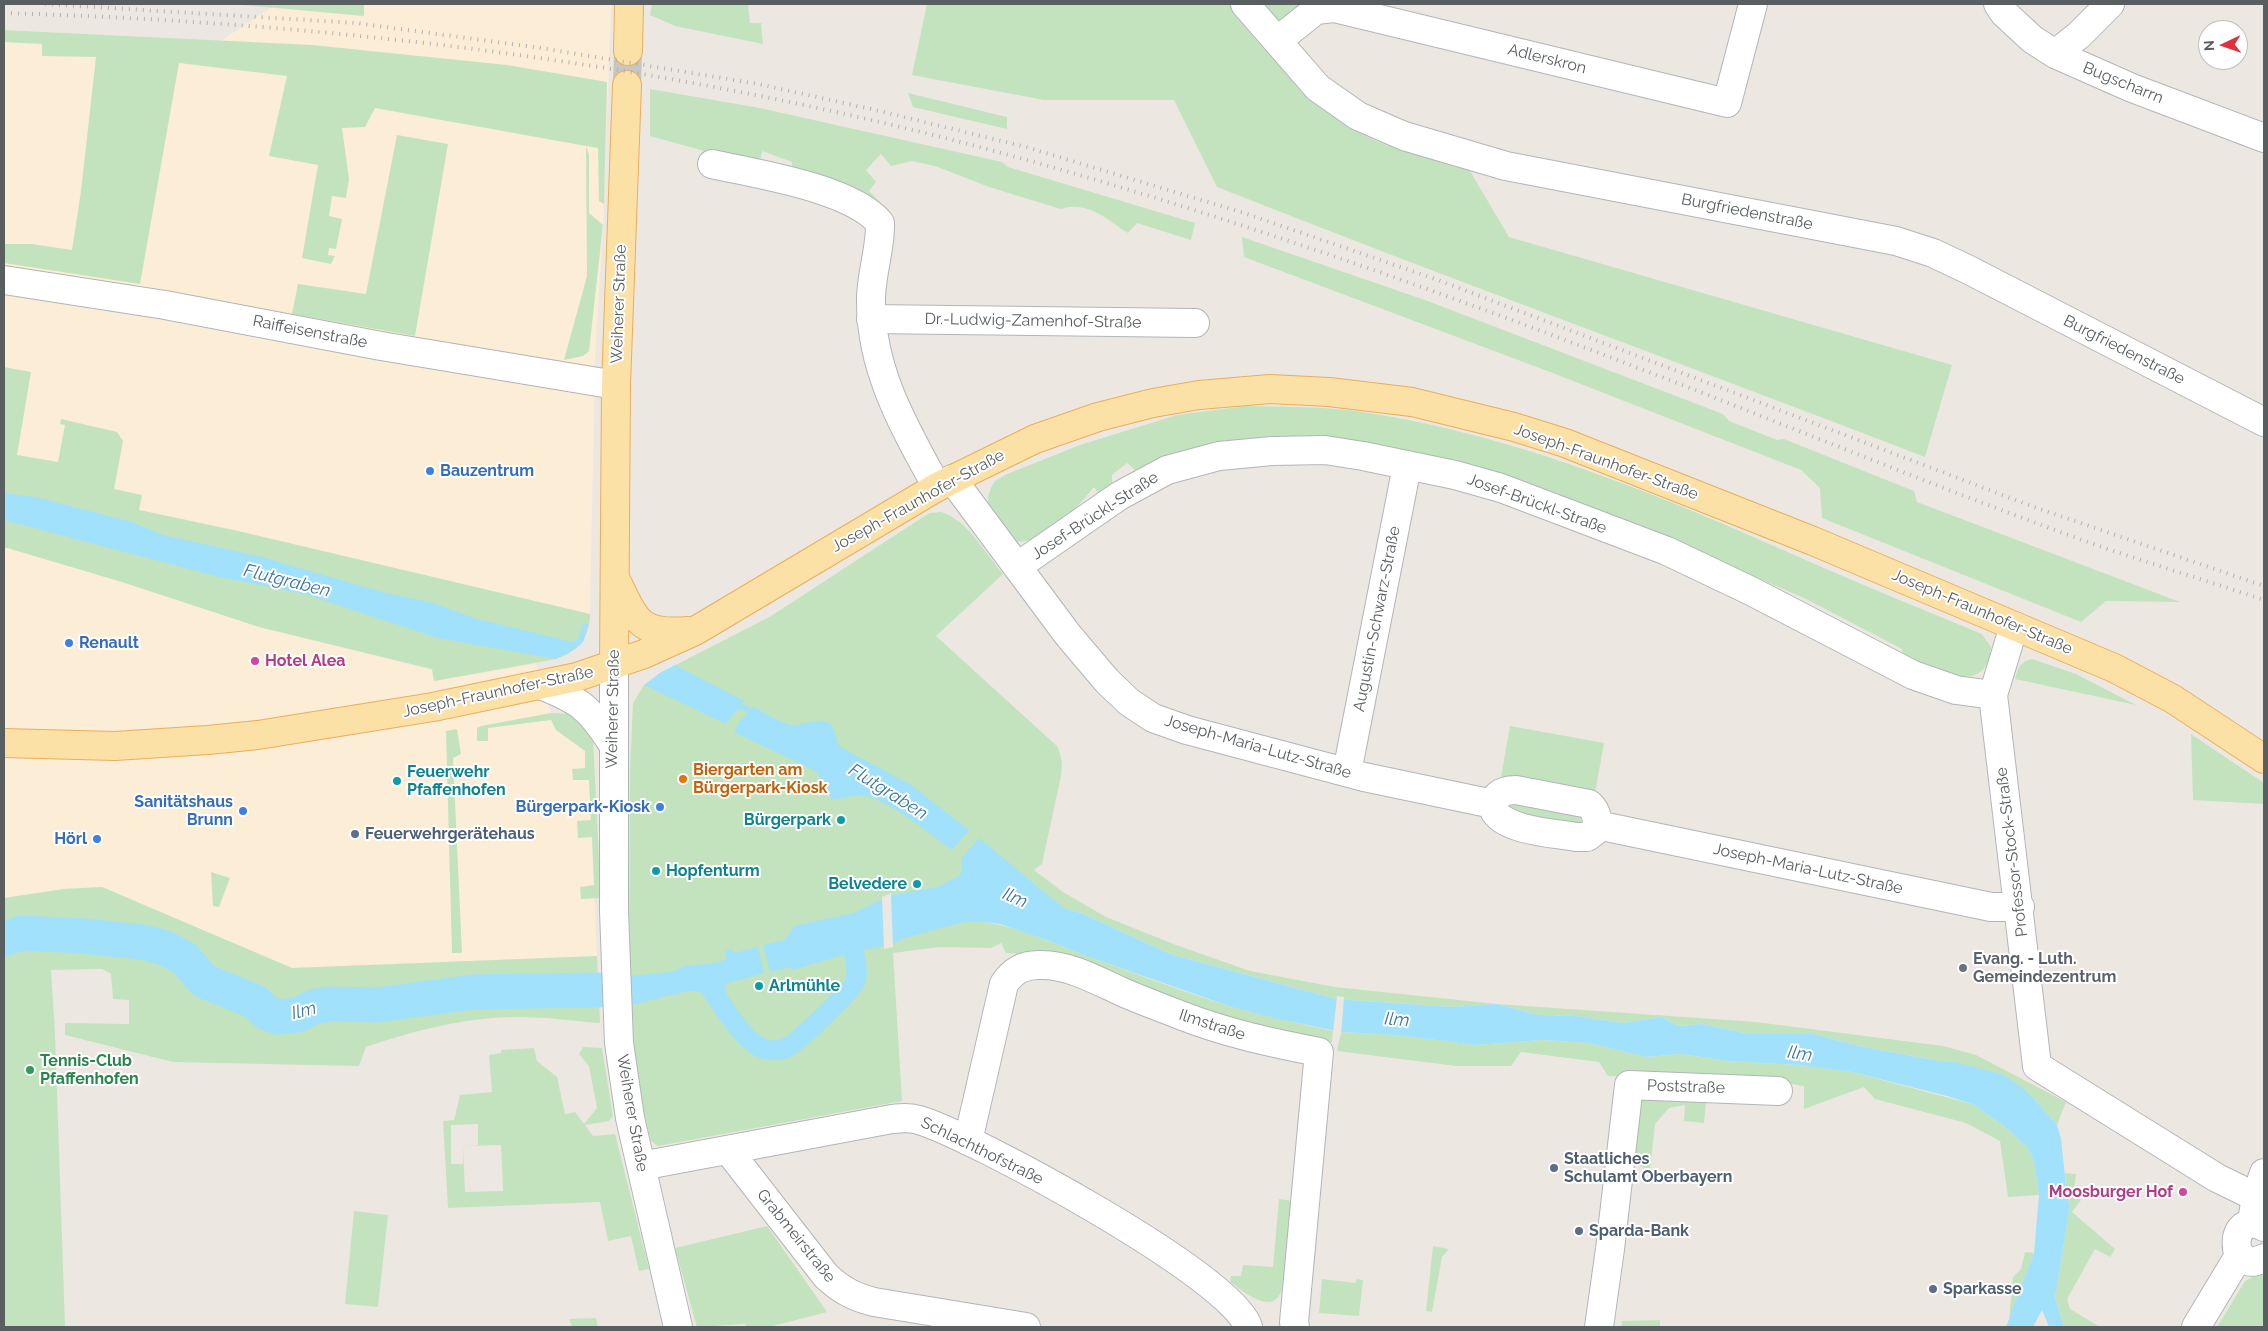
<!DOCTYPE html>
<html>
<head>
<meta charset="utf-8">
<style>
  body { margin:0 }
  #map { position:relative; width:2268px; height:1331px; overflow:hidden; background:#ece8e1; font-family:Raleway,sans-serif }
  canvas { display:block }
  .frame { position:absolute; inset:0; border:5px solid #595e61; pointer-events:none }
  .north { position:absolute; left:2198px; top:20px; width:50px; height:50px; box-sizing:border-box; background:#fff; border:1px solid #bdbfc0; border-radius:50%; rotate:267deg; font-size:14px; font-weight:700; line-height:20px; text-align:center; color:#595e61 }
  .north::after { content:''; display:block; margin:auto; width:18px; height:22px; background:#e2313d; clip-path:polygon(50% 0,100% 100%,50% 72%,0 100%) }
</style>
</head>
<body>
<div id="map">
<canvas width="2268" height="1331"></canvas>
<div class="frame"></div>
<div class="north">N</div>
</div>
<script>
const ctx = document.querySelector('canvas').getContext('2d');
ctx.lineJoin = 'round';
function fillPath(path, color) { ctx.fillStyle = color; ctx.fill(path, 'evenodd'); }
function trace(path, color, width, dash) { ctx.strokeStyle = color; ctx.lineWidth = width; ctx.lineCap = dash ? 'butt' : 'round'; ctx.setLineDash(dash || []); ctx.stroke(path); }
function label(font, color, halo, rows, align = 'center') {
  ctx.font = font + ' Raleway,sans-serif'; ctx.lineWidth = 4; ctx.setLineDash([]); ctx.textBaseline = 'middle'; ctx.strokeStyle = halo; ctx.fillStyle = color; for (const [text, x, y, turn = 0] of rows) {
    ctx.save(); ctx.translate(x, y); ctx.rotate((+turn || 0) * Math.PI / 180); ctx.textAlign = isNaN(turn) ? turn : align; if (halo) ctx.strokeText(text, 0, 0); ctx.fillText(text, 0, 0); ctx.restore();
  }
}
const commercial = new Path2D(`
  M276,4H611L603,225L595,359L590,614L238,531L56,492L4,479V30L221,41Z
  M4,547L122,582L259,627L432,670L434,681L536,664L556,730L585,751V768L589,779L597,956L292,968L102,887L64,889L4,898Z`);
const green = new Path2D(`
  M230,4H364V16L232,4Z
  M652,4H748L750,23H761L763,44L675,26L650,15Z
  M927,4H1230C1272,51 1316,115 1374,140C1403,153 1436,158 1467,166L1509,237L1952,365L1925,457C1689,366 1452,280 1217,187L1174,100H1044L912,75Z
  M1250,4H1302L1270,29Z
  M4,30L312,45L507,65L607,82L604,204L599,201L598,148L586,146L589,155V213L603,225L589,351L583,356L564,360L587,276L586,146L375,108L365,127L342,128L349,179L346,198L332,196L329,216L342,219L336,249L329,248L328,255L335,256L331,264L302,258L318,165L269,156L287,76L179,63L140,284L4,263V244H32L72,250L81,191L96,57L42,56V44L4,42Z
  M650,89L760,108L1002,162L1008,167L1195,223L1191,240L1137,223L1128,233C1106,219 1087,200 1061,209L989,187L935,166L912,161L891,166L881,154L866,170L876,182L869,191L881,203L879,214L792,168V162L762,151L759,166L650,136Z
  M908,93L1007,117V129L913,107Z
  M397,135L448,144L415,336L292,314L298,284L366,294Z
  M1242,237L1425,300L1723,414L1729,421L1777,440L1784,439L1914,491L1917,502L2180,602L2106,601L2081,622L1822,518L1820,488L1801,470L1550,372L1244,257Z
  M4,367L31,372L17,455L58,462L65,425L60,424L61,419L117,432L123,441L114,489L142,495L139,510L238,531L590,614C590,637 578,652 556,659L434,681L432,669L259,627L122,582L4,547Z
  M1246,406C1285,407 1324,406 1363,412C1522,436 1671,500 1817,565C1872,589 1927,611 1982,634L1991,647C1987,700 1932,668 1903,657L1902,649L1806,599L1632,523L1467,465L1416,452L1364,443L1208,446L1179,452L1135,470L1127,463L1112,475V483L1098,493L1094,487C1077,508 1041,548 1011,541C996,519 978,506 995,481L1007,474L1080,445L1177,415Z
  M941,512C968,520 985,553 1003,574L936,636L1058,747L1062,762L1061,776L1042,864L1034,870L1063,892L1106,917L1176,945L1250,971L1335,987L1497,1004L1756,1022L1943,1046L1976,1055L2066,1102L2057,1125L2035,1100L1954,1062L1939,1061L1859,1046L1813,1034H1750L1702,1024L1678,1026L1662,1017L1623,1023L1577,1016L1539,1015L1497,1004L1452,1007L1336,999L1170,954L1081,913L1064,909L1025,876L985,922C1026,929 1062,947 1100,961C1143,976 1186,993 1230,1006C1264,1016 1298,1023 1333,1031L1332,1042L1215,1019L1033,955L1006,953L1001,943L991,948L939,947L893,953L902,1101L658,1146L651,1141L642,1105L632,1041L629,959L630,768L633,703L644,685L660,673L771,616L920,519L930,513Z
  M2032,659L2076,674L2136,705L2015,679C2018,668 2020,662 2032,659Z
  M551,713L571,714L589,733L593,739L601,898L581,899L580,887L594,885L592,837L578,838L577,821L591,820L589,780H573L572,769L585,768V751L556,730L551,720L488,728V741H477V728L481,726Z
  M1510,726L1604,743L1587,837L1493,804L1498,794Z
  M457,729L461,754L453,758L462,953H452L446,731Z
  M2191,734L2264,783V804L2193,800Z
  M211,872L230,878L219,907L213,906Z
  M102,887L292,968L597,956L600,1023C573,1021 546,1017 519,1017C467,1017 416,1030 366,1047L359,1066L173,1062L65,1035V1023L129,1024V1000L113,999L111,974L102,969L51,970L55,1033L65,1327H4V898L64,889Z
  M1341,1032L1396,1035L1476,1045L1543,1040L1588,1043L1646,1057L1681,1054L1729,1061L1797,1065L1852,1072L1972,1104L2004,1126L2028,1148L2034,1162L2039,1195L2008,1197L2000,1141L1966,1123L1875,1099L1864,1087L1804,1109V1086L1767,1080L1608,1076L1599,1062L1521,1052L1511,1066H1456L1337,1051Z
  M583,1047L602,1048L613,1116L609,1121L585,1125L593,1136L615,1134L649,1269L639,1271L631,1236L608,1241L600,1202L448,1208L443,1121L454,1120L460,1095L492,1092L489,1055L501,1053V1050L534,1048L537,1061L557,1077L565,1114L575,1112L584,1124L597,1108L589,1066L579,1054ZM478,1124V1145L463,1146V1164H451V1125ZM501,1145L503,1191L465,1192L463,1146Z
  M1642,1091L1714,1099L1706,1103L1704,1123L1684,1121L1685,1105L1669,1108L1655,1124L1650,1170L1630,1162Z
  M2065,1173L2076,1174L2073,1196L2081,1200L2072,1212L2115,1249L2110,1257L2095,1249L2067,1299L2070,1309L2100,1327H2064L2055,1298L2070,1206L2067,1196Z
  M1279,1199L1293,1201L1283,1287C1274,1318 1246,1293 1230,1282L1231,1276H1241L1243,1265L1273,1267Z
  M354,1211L388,1215L378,1307L345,1304Z
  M767,1226L827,1312L773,1326V1327H746L745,1324L697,1327L675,1248Z
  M1433,1246L1449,1249L1442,1257L1432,1312L1426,1311Z
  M2025,1252L2034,1253L2009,1321L2013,1277L2021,1269Z
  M2264,1275V1327H2217L2245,1281L2254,1276Z
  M1322,1279L1356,1283V1279L1363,1280L1359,1316L1319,1313Z
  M596,1318L598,1327H572L569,1319Z
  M1660,1320V1327H1621L1622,1321Z`);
const water = new Path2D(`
  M4,493L35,497L132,522L163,535L262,557L382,592L433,603L477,619L581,644L572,651L556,659L438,638L304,594L219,577L4,520Z
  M675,665L744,701L726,724L644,685L660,673Z
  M754,707C766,713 780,724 794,725C797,725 802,724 805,723C833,718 831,721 839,746L911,785L969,830L952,850C928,833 895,804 866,796C854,793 844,800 832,799L817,772L734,732L739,722Z
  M979,838L1065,909L1081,913L1170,954L1336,999L1452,1007L1497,1004L1539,1015L1577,1016L1623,1023L1662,1017L1678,1026L1702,1024L1750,1034H1813L1859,1046L1939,1061L1954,1062L2001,1074L2020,1086L2035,1100L2057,1125L2061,1139L2067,1196L2070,1206L2055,1298L2064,1327H2049L2042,1310L2033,1327H2006L2034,1253L2039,1195L2034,1162L2028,1148L2004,1126L1972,1104L1947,1096L1852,1072L1797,1065L1729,1061L1681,1054L1646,1057L1588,1043L1543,1040L1476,1045L1396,1035L1341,1032L1274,1018L1229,1006L1089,957L1047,940L1000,924L985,922H964L905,938L893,944L853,952L793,970L791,967L770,972L763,945L785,940L794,926L853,913L891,895L938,887L960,875L962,871L961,859Z
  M758,947L764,973L725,984L727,992L717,1002L698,991H689L631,1005L630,976L671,972L685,966L716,963L727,959L725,951L732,949L734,953Z`);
const pier = new Path2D(`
  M891,893L893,947L884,949L882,897Z
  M1337,996L1344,997L1341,1035L1333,1033Z`);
const stream = new Path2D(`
  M573,647L581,640L585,626
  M734,704L747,709L754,715`);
const canal = new Path2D(`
  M703,977C717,996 742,1042 764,1049C772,1052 783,1050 790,1046C800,1040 851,991 855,982C860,970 853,949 850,937`);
const river = new Path2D(`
  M4,939L22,933L83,936L142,942L165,948L184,958L204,981L256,1002L265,1012L277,1017L298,1015L313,1007L329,1004L377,1005L473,992L599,990`);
const majorTunnel = new Path2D(`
  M627,85L628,51`);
const minor = new Path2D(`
  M1245,4L1318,88L1358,116L1404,136L1506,166L1896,241L1933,253L1969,270L2264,422
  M1998,4L2004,13L2032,39L2055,54L2132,88L2264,138
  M1277,41L1316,10L1334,8L1727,103L1753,4
  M2055,54L2079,35L2110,4
  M712,164C756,174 851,188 880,223C881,247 871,274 871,299C870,369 904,427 937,487
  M4,280L165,305L381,346L616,385
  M871,319L1195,323
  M952,479L1068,635L1107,681L1129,702L1153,718L1187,730L1364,777L1493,804
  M1018,566L1119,496L1167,470L1219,456L1272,451L1325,450L1363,456L1455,475L1501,488L1667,551L1751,591L1913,675L1956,690L1993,695
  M2014,626L1993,695L2037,1066L2217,1178L2256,1197
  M614,665V911L619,1043L630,1118L678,1327
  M543,686C581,701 590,709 612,743
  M1347,772L1407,466
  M1516,790L1589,804C1598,812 1599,822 1594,832L1587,837H1576C1554,833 1508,831 1495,812C1490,796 1502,790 1516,790Z
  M1597,825L1991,907H2020
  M968,1141L1004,984C1013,970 1025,964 1042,965C1069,965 1096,980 1120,991C1140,1000 1160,1007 1180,1015C1226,1033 1272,1043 1319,1052L1294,1322L1295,1327
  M728,1150L826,1276C841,1290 854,1297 874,1302L1026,1327
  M641,1166L892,1119C901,1118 910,1117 919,1120C973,1136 1235,1278 1248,1327
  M2253,1215L2256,1197L2264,1173
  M2264,1227C2229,1207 2226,1278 2264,1258
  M1599,1327L1610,1249L1629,1085L1778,1091
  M2196,1327L2240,1254`);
const major = new Path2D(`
  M628,51L629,4
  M616,580C636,621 639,635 688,631
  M614,665L616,385L627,85
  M4,743L115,746L208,740L258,735L433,707L577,677L644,654L695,631L937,487L1035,439L1098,417L1153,403L1199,395L1270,389L1329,392L1412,402L1514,427L1565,443L1813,541L2114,668L2173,699L2264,759`);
const rail = new Path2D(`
  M45,4L356,23L541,48L758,84L871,109L1026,147L1244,213L1438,280L2034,507L2264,586
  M4,13C353,23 705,68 1041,164C1242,221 1439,291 1633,366C1784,424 1933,486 2085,541C2144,562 2205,580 2264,600`);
const markers = [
  [430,471,5,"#3f7fe0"],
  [69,643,5,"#3f7fe0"],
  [255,661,5,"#d1479c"],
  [683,779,5,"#e8710a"],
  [397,781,5,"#0f9aa8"],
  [660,807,5,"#3f7fe0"],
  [243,811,5,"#3f7fe0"],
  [841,820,5,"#0f9aa8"],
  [355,834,5,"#5c6f8a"],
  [97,839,5,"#3f7fe0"],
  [656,871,5,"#0f9aa8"],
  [917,884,5,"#0f9aa8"],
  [1963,968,5,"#6b7280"],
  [759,986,5,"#0f9aa8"],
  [30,1070,5,"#2e9e5b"],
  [1554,1168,5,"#5c6f8a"],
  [2183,1192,5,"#d1479c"],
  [1579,1231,5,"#5c6f8a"],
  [1933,1289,5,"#5c6f8a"]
];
const streetNames = [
  ["Adlerskron",1547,59,14],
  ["Bugscharrn",2123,83,22],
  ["Burgfriedenstraße",1747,212,11],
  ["Weiherer Straße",619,304,-88],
  ["Dr.-Ludwig-Zamenhof-Straße",1033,321,1],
  ["Raiffeisenstraße",310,332,11],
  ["Burgfriedenstraße",2124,350,27],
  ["Joseph-Fraunhofer-Straße",1606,462,20],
  ["Joseph-Fraunhofer-Straße",918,501,-29],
  ["Josef-Brückl-Straße",1537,504,20],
  ["Josef-Brückl-Straße",1095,516,-33],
  ["Joseph-Fraunhofer-Straße",1982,612,23],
  ["Augustin-Schwarz-Straße",1377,619,-79],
  ["Joseph-Fraunhofer-Straße",498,692,-12],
  ["Weiherer Straße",613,709,-89],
  ["Joseph-Maria-Lutz-Straße",1258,747,16],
  ["Professor-Stock-Straße",2012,852,-97],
  ["Joseph-Maria-Lutz-Straße",1808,869,12],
  ["Ilmstraße",1212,1025,18],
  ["Poststraße",1686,1087,2],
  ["Weiherer Straße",632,1113,80],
  ["Schlachthofstraße",982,1151,26],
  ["Grabmeirstraße",796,1236,51]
];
const shopNames = [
  ["Bauzentrum",440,471,"left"],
  ["Renault",79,643,"left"],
  ["Sanitätshaus",233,802],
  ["Brunn",233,820],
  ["Bürgerpark-Kiosk",650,807],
  ["Hörl",87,839]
];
const hotelNames = [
  ["Hotel Alea",265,661],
  ["Moosburger Hof",2173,1192,"right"]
];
const foodNames = [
  ["Biergarten am",693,770],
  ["Bürgerpark-Kiosk",693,788]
];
const cultureNames = [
  ["Feuerwehr",407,772],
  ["Pfaffenhofen",407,790],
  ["Bürgerpark",831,820,"right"],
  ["Hopfenturm",666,871],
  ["Belvedere",907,884,"right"],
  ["Arlmühle",769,986]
];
const serviceNames = [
  ["Feuerwehrgerätehaus",365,834],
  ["Staatliches",1564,1159],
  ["Schulamt Oberbayern",1564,1177],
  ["Sparda-Bank",1589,1231],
  ["Sparkasse",1943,1289]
];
const worshipNames = [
  ["Evang. - Luth.",1973,959],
  ["Gemeindezentrum",1973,977]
];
const leisureNames = [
  ["Tennis-Club",40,1061],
  ["Pfaffenhofen",40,1079]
];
const waterNames = [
  ["Flutgraben",287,581,14],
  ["Flutgraben",888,792,32],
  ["Ilm",1015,898,23],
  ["Ilm",304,1011,-14],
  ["Ilm",1397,1020,5],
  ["Ilm",1800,1054,9]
];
fillPath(commercial, '#fcedd6');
fillPath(green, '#c3e3be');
fillPath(water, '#a1e1fc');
fillPath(pier, '#ece8e1');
trace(stream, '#a1e1fc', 5.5);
trace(canal, '#a1e1fc', 20);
trace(river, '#a1e1fc', 35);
trace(majorTunnel, '#c7c6c1', 28, [28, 14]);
trace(minor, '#b2b5b8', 30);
trace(major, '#ebad5a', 30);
trace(minor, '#fff', 28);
trace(major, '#fce1a6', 28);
trace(rail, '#b0b1b1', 4, [1, 6]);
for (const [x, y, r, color] of markers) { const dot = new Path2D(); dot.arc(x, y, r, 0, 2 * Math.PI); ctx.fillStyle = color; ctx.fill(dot); trace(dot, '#fff', 2); }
label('16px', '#595e61', '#fff', streetNames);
label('bold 16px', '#366cbe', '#fff', shopNames, 'right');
label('bold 16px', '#b23c85', '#fff', hotelNames, 'left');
label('bold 16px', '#c56008', '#fff', foodNames, 'left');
label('bold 16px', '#0d838f', '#fff', cultureNames, 'left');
label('bold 16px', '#4e5e75', '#fff', serviceNames, 'left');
label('bold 16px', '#5b616d', '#fff', worshipNames, 'left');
label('bold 16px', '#27864d', '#fff', leisureNames, 'left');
label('italic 18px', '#3b779b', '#fff', waterNames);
</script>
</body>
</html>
